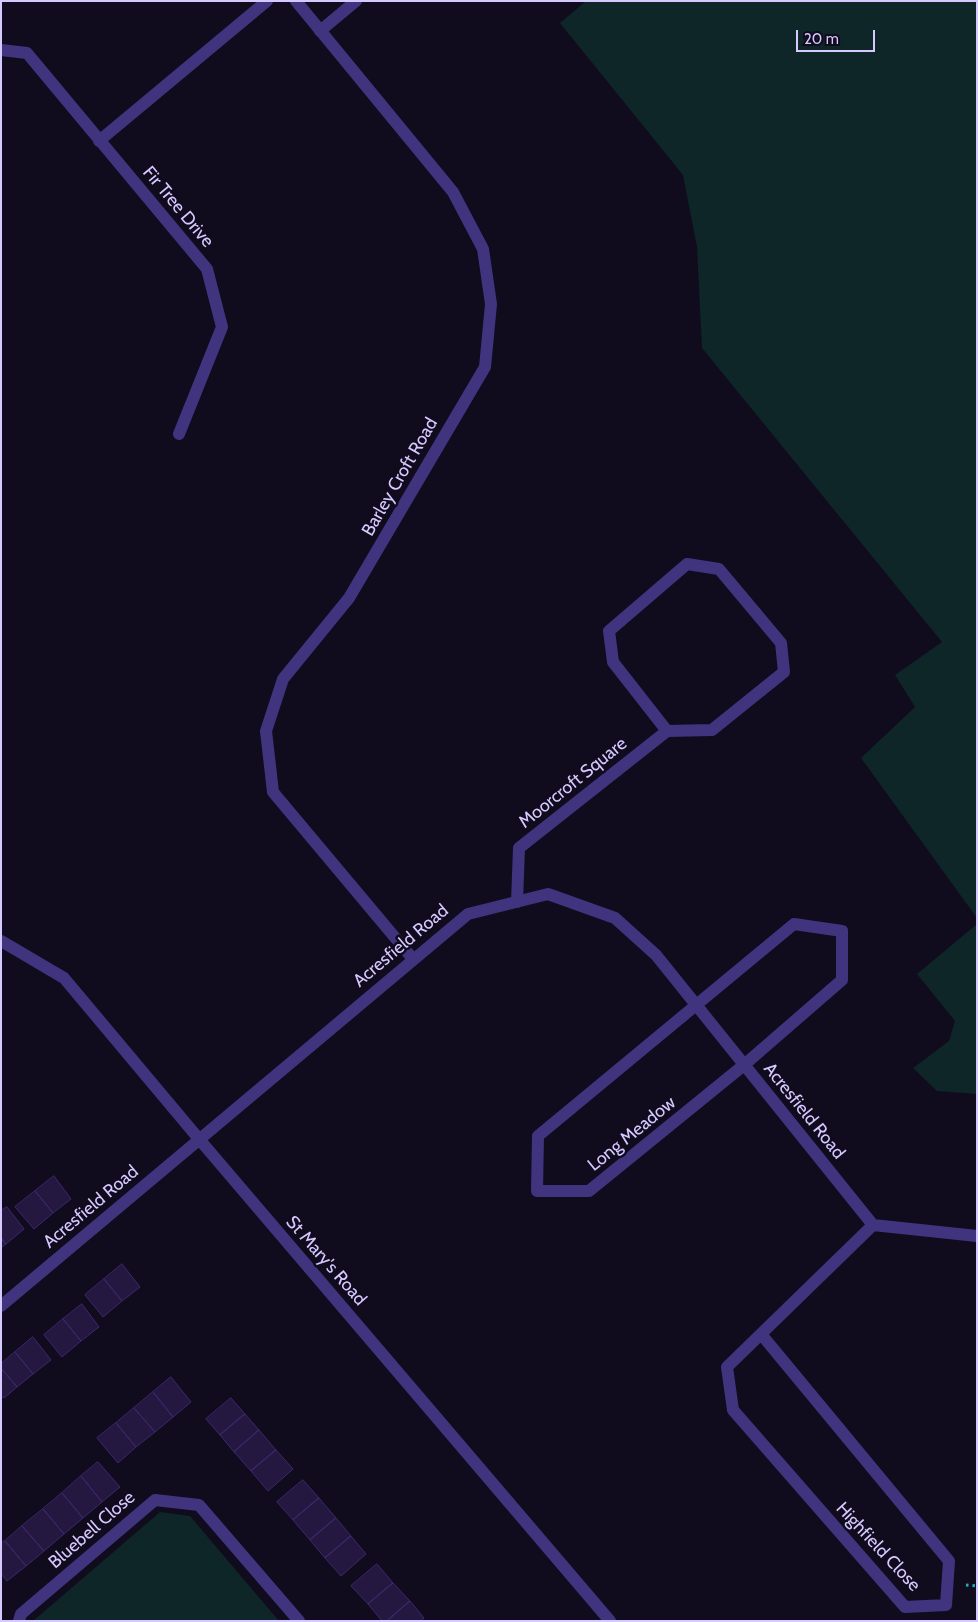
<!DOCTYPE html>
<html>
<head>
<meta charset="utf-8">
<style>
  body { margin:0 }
  #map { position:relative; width:978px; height:1622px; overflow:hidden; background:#110b1e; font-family:Cabin,sans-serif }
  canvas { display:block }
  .frame { position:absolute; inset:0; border:2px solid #d5c9ff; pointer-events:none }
  .scale { position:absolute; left:796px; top:30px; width:79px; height:22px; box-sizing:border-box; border:2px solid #d5c9ff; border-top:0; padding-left:6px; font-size:15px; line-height:18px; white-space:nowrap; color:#d5c9ff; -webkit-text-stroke:4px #110b1e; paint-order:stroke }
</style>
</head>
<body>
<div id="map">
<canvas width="978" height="1622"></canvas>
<div class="frame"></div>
<div class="scale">20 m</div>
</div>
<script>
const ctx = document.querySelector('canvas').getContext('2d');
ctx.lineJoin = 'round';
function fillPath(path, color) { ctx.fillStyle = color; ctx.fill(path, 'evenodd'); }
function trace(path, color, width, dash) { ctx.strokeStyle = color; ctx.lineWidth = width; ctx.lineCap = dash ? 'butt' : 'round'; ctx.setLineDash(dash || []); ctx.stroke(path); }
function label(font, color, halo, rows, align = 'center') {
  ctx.font = font + ' Cabin,sans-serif'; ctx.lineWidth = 5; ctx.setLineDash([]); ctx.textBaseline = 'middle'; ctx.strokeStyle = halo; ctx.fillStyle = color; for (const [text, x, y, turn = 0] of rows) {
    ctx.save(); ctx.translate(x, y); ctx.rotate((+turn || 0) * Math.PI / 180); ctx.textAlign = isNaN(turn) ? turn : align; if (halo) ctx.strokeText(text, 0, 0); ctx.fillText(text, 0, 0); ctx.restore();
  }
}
const green = new Path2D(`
  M586,1H977V918L861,758L915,707L895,675L942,642L702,348L697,247L683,175L560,23Z
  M977,924V1094L937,1091L913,1068L949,1041L955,1021L917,974Z
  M160,1512L190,1516L279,1621H33Z`);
const building = new Path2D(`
  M54,1176L71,1199L53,1213L35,1191Z
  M35,1191L53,1213L34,1229L15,1207Z
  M7,1207L24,1229L6,1244L1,1238V1211Z
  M1,1238L6,1244L1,1248Z
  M122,1264L140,1287L122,1301L104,1279Z
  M104,1279L122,1301L103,1317L85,1295Z
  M82,1304L99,1327L81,1341L63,1319Z
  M63,1319L81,1341L62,1357L44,1335Z
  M33,1337L51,1360L33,1374L15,1352Z
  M15,1352L33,1374L17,1387L1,1368V1364Z
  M1,1368L17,1387L4,1398L1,1396Z
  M171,1377L191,1402L173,1417L153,1392Z
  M153,1392L173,1417L155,1432L134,1408Z
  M231,1398L245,1414L220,1435L206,1419Z
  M134,1408L155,1432L136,1447L116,1423Z
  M245,1414L259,1430L234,1452L220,1435Z
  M116,1423L136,1447L118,1463L97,1438Z
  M259,1430L276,1450L251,1471L234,1452Z
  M276,1450L293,1469L268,1491L251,1471Z
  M98,1462L120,1487L102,1502L81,1476Z
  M81,1476L102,1502L83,1518L62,1493Z
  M303,1480L319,1498L293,1520L277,1502Z
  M62,1493L83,1518L64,1534L43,1509Z
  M319,1498L336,1518L310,1540L293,1520Z
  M43,1509L64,1534L44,1551L22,1526Z
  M336,1518L351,1536L325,1558L310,1540Z
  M22,1526L44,1551L26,1566L5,1541Z
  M351,1536L366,1554L341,1576L325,1558Z
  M5,1541L26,1566L7,1581L1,1574V1543Z
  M377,1564L393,1583L368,1604L351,1586Z
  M393,1583L410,1601L387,1621H382L368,1604Z
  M410,1601L424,1618L421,1621H387Z`);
const path = new Path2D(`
  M966,1585L977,1586`);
const street = new Path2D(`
  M296,1L453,192L483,249L491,304L485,367L349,598L283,679L266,731L273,792L413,959
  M320,31L356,1
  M1,50L27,53L207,269L222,327L179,434
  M99,141L267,1
  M517,902L519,848L667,731L712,730L784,672L781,643L719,569L687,564L609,631L613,662L667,731
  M794,924L842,931V980L744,1065L589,1191H537L538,1136Z
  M1,941L64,978L199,1139L610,1621
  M873,1225L977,1236
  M1,1306L468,914L548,894L615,918L656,955L873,1225
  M761,1334L949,1561L946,1605L905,1607L733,1410L727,1367L873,1225
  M19,1621L21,1614L155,1500L199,1505L299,1621`);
const streetNames = [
  ["Fir Tree Drive",178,207,50],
  ["Barley Croft Road",400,477,-60],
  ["Moorcroft Square",573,783,-39],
  ["Acresfield Road",401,946,-40],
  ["Acresfield Road",804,1111,51],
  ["Long Meadow",632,1134,-39],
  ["Acresfield Road",91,1207,-40],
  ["St Mary's Road",326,1261,49],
  ["Bluebell Close",92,1530,-41],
  ["Highfield Close",878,1547,47]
];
fillPath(green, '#0e2628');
fillPath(building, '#241740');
trace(building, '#3e286d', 1);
trace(path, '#28abb3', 3, [2.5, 4]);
trace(street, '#40347f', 12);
label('18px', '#d5c9ff', '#110b1e', streetNames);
</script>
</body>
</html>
